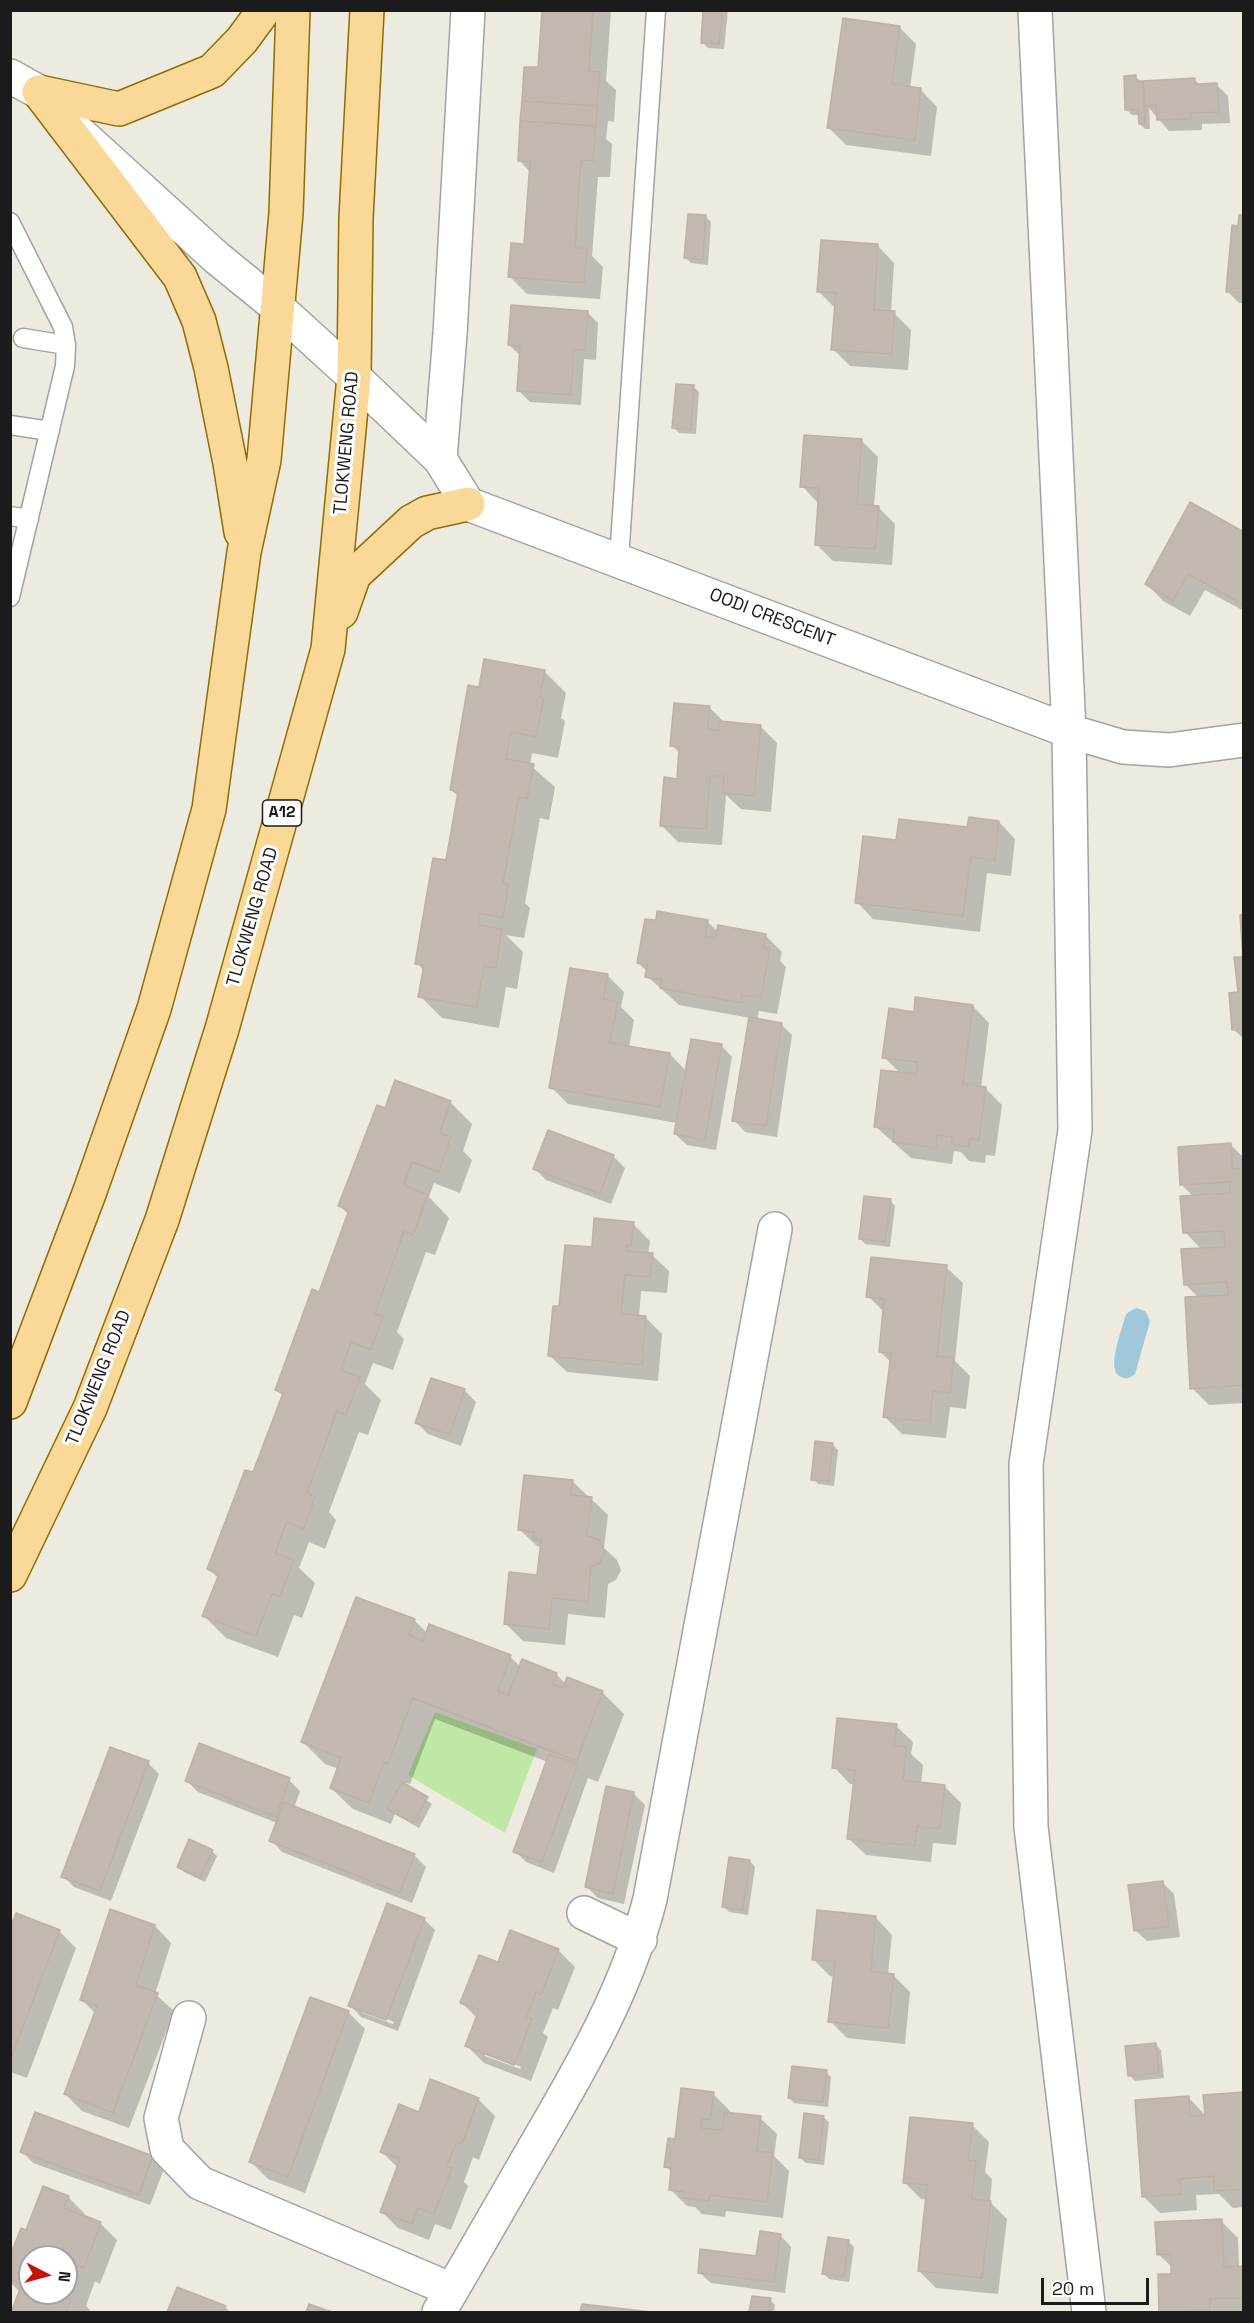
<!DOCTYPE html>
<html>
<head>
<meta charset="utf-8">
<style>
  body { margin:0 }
  #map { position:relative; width:1254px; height:2323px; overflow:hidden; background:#edeae0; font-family:"Space Grotesk",sans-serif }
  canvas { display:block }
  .frame { position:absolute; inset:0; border:12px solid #1b1b1b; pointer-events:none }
  .north { position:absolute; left:18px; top:2245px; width:60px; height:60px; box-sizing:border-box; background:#fff; border:2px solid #a4a4a4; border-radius:50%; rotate:96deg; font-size:16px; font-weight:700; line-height:24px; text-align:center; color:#1b1b1b }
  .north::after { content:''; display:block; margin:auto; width:21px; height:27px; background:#c31303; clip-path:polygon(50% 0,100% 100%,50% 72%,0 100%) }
  .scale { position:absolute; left:1041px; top:2278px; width:108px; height:27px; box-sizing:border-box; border:3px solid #1b1b1b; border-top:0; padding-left:8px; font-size:18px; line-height:21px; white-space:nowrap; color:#1b1b1b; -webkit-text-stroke:4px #fff; paint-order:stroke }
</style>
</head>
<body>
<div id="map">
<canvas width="1254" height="2323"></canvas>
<div class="frame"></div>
<div class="north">N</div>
<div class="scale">20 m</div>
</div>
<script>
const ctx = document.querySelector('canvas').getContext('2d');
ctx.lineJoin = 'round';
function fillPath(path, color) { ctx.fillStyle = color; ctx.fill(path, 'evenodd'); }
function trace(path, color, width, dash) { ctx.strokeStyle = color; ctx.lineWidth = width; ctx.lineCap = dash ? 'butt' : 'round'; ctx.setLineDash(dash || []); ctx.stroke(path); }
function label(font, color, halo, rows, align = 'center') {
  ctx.font = font + ' "Space Grotesk",sans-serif'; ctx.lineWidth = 6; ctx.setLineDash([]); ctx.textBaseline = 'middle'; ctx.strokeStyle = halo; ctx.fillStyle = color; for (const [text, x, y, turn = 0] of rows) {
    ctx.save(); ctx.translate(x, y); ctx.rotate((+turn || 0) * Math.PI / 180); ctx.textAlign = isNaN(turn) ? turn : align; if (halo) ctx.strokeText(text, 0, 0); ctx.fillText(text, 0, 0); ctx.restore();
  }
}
const grass = new Path2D(`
  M435,1712L537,1749L505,1833L408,1775Z`);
const water = new Path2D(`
  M1136,1308L1145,1311L1150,1320L1149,1325L1135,1374C1131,1377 1127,1380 1121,1377C1105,1371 1122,1330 1125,1317L1127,1313Z`);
const shadow = new Path2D(`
  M543,10H611L606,81L616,90L614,122L608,121L606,139L612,144L610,177H598L592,256L603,267L600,299L527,294L510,277L525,245L530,172L519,160L539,69Z
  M705,10H728L724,49L708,48L702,42Z
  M899,27L916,44L910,88L921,90L937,107L931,156L846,145L829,128Z
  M1136,77L1141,82L1194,79L1201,86L1217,85L1228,96L1230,123L1202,124V130L1169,131L1149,108L1150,129H1145L1140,124L1139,115H1132L1127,110Z
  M706,217L711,222L708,265L691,263L686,258Z
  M1244,217V303H1239L1227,291L1239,227Z
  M878,246L894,263L891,312L894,313L911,330L908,370L850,366L833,349L836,309L818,291Z
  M587,312L598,323L596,360L584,359L581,405L530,402L519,391L521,356L509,345Z
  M694,387L699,392L696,434L679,433L674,428Z
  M861,440L878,457L874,507H878L895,524L892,565L833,561L816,544L819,504L802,486Z
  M1244,533V611L1205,590L1190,616L1163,601L1147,584Z
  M544,671L566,693L561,718L565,721L558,758L532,753L530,765L555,787L549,820L540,818L525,903L530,908L524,938L506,935L523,952L517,989L506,987L499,1028L442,1018L420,996L424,971L417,963L447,862L459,797L451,790L480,689Z
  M710,708L725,723L760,726L777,743L771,812L741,809L726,795L722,845L678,842L661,825L678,780L680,754L672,745Z
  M999,822L1015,839L1011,876L987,873L980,932L873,919L857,902L897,842Z
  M707,921L718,932L765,935L782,952L780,961L786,967L777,1014L759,1011L757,1020L781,1024L792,1035L777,1137L745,1132L734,1120L750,1018L679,1005L647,976L648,972L638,963Z
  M1244,958V1039L1233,1029Z
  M607,975L624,992L621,1007L634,1020L629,1047L670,1054L686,1071L721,1045L732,1057L716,1150L687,1145L675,1134L677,1123L568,1104L551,1087Z
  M973,1006L989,1023L981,1088H985L1002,1105L995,1156L986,1155L985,1163L969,1161L961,1152L954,1151L952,1164L911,1158L875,1126L901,1074L884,1057L915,1013Z
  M396,1082L451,1103L472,1124L463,1151L472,1160L460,1193L434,1183L429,1197L449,1218L435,1255L426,1252L397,1332L404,1339L393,1370L373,1363L365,1384L381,1400L368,1435L359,1432L329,1512L336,1520L325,1549L309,1542L299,1568L315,1583L302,1618L294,1615L278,1657L226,1638L204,1616L219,1579L209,1569L254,1474L283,1396L276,1390L320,1294L349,1215L339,1205L386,1110Z
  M1230,1144L1244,1158V1403L1209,1405L1192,1388L1199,1298L1185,1284L1202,1250L1185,1232L1194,1197L1181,1184Z
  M613,1156L625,1168L611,1204L546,1180L535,1169Z
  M890,1200L895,1206L890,1247L865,1244L860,1238Z
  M633,1224L650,1241L648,1254L652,1255L669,1271L667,1293L641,1291L639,1317L646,1318L662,1334L658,1381L567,1372L550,1356L560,1308L593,1249Z
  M946,1267L963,1283L955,1361L970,1376L966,1409L950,1407L946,1438L902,1434L885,1417L891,1362L880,1352L884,1312L868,1296Z
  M432,1379L465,1391L476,1402L461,1446L428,1434L417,1423Z
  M833,1445L838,1450L834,1486L818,1484L813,1479Z
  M572,1481L608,1515L604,1548L617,1560L621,1570L616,1580L608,1584L605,1618L568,1614L565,1645L523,1641L506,1624L539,1577L542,1547L537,1546L520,1530Z
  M414,1620L427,1633L430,1626L510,1657L521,1667L556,1674L566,1684L602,1692L624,1714L598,1782L588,1778L554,1873L526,1862L515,1851L548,1762L435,1719L410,1784L406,1783L405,1786L432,1804L419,1828L395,1814L391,1824L353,1809L331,1788L339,1769L325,1764L303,1742Z
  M896,1726L913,1742L911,1754L923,1765L921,1784L944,1786L961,1803L956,1845L933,1843L931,1862L866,1855L849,1839L855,1784H850L834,1767Z
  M148,1763L159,1774L111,1901L74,1887L63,1876Z
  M289,1780L300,1791L294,1808L414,1855L426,1867L412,1903L282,1852L271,1840L277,1823L198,1792L187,1781Z
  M607,1788L634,1794L645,1805L624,1904L598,1898L587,1887Z
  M212,1851L217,1856L205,1882L184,1872L178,1867Z
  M750,1861L755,1867L748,1915L729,1912L724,1907Z
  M1163,1883L1174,1894L1180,1937L1147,1941L1135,1930Z
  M876,1918L892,1935L888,1974L893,1975L910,1992L905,2044L847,2038L830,2021L835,1977L830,1976L813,1959Z
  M424,1919L435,1930L398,2031L361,2017L350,2005ZM361,2009L394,2022L393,2024L361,2012Z
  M155,1926L171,1943L155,1994L174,2011L129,2128L82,2111L65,2094L96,2014L82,2000Z
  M59,1931L76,1948L27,2078L10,2072V1932Z
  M558,1950L575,1967L558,2010L553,2008L543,2033L548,2037L531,2081L484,2063L467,2046L478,2019L461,2002L499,1964ZM485,2052L521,2067L520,2069L485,2056Z
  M348,2012L365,2029L305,2193L268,2179L251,2162Z
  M1156,2045L1161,2050L1164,2078L1135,2081L1129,2075Z
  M826,2072L831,2077L828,2107L794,2103L789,2098Z
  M431,2081L478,2099L495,2116L479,2160L473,2157L464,2182L468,2186L451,2230L435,2224L429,2240L398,2228L381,2211L398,2168L382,2152L419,2114Z
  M1244,2093V2207L1233,2208L1219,2194L1196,2195L1197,2210L1160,2213L1143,2196L1188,2097L1206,2116Z
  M713,2094L730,2111L729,2114L760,2118L777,2134L774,2156L789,2171L783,2218L726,2211L725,2217L702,2214L695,2207L687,2206L670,2189L672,2173L666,2166L676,2141Z
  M35,2114L153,2158L164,2169L150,2205L33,2163L22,2151Z
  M823,2117L829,2122L824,2165L806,2163L800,2158Z
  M972,2125L989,2142L985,2172L992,2179L990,2202L1007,2219L998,2294L936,2288L919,2271L927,2199H921L904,2182Z
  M68,2197L85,2214L83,2217L100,2223L117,2240L100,2284L95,2281L86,2306L90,2310L89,2312H12L20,2292L10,2282V2260L27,2232ZM30,2257H66V2293H30Z
  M1221,2221L1238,2238L1239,2268H1244V2312H1162L1173,2268L1158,2254Z
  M780,2235L791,2247L785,2293L711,2283L699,2272L758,2258Z
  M848,2241L854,2247L849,2282L829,2279L824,2274Z
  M178,2289L225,2307L230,2312H169Z
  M753,2297L770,2300L775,2305L774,2312H751Z
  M583,2305L639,2312H582Z`);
const building = new Path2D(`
  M542,10H593L589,71L600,72L597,106L522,101L524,67H538Z
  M703,10H723L719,44L701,43Z
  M843,18L900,26L892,84L921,88L915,140L827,128Z
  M1136,75V81H1143L1145,124H1139L1138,110H1125L1124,76Z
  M1195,78V84L1217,83L1219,112L1191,113V119L1157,120L1156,105L1145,106L1143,81Z
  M522,101L597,106L596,126L520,121Z
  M520,121L596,126L593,161L581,160L575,248H587L584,283L508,277L511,243L524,244L530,162L518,161Z
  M688,214L706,215L703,260L684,258Z
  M1239,215H1244V293L1226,292L1232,225L1238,226Z
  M821,240L878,244L874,310L895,311L892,354L831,350L836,293L817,292Z
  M511,305L588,311L585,350L574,349L571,395L517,391L520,346L508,345Z
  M676,384L694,385L691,430L672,428Z
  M804,435L862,439L857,504L879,506L875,549L815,545L819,488L800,487Z
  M1190,502L1244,532V605L1188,574L1173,601L1145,584Z
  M484,659L545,670L540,697L544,698L536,737L511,732L506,759L534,764L527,799L519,797L503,883L509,884L503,918L480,913L478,925L502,929L496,968L484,966L477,1007L418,997L424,965L415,964L433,858L446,860L458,792L450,790L468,685L479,687Z
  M674,703L710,706L708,729L718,730L719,721L761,725L754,796L722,793L724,776H710L706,829L660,826L664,777L677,779L679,747L670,746Z
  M969,817L999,821L995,860L971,857L963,916L855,903L863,836L896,840L899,819L967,827Z
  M657,911L708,920L705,937L715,938L718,925L766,934L763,948L770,949L761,998L742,995L741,1003L660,988L662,980L645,977L647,965L637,963L645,919L656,920Z
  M1240,915H1244V1029L1232,1030L1229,993L1238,992L1234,957H1243Z
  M570,968L608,974L603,999L618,1002L610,1043L670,1053L660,1107L549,1088Z
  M915,997L973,1005L963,1084L986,1087L979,1140L970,1139L969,1147L951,1144L952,1137L937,1135L936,1148L893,1142L894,1130L874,1127L881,1070L916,1074L917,1062L882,1058L889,1008L914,1012Z
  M749,1017L782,1023L766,1126L732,1121Z
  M691,1039L722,1044L705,1140L674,1134Z
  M395,1080L451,1101L440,1133L451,1137L439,1172L412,1162L404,1185L428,1195L413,1235L404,1231L375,1314L383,1316L371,1350L351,1342L341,1370L360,1377L346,1415L337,1411L307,1493L315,1497L304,1529L287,1522L275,1553L294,1560L280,1597L272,1594L256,1636L202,1616L219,1574L207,1569L245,1470L253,1472L283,1393L275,1390L312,1289L319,1292L349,1210L338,1206L375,1110L377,1105L385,1108Z
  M548,1130L614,1155L600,1194L533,1169Z
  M1231,1143L1232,1169L1244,1168V1385L1190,1389L1185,1297L1228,1295L1227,1282L1184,1285L1181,1249L1225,1247L1224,1231L1183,1233L1180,1196L1230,1193V1182L1180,1185L1178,1147Z
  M864,1196L891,1199L885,1242L859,1239Z
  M594,1218L634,1222L631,1246H627V1251L653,1253L650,1277L625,1275L621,1314L646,1316L642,1365L548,1356L553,1306H559L565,1245L592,1247Z
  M871,1257L947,1265L937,1356L954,1358L950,1393L933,1391L930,1422L883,1417L891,1353L879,1352L884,1299L866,1297Z
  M431,1378L465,1389L450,1435L415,1423Z
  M815,1441L833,1443L829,1481L811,1480Z
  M524,1475L573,1480L571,1495L592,1497L587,1536L595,1538L600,1541L605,1552L600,1563L591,1567L588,1602L552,1598L549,1629L504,1624L509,1572L537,1575L541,1540L533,1539L534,1532L518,1530Z
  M356,1597L415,1619L409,1635L423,1641L429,1624L511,1655L498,1691L508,1695L522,1659L557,1673L553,1684L563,1688L567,1677L603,1691L577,1761L413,1698L388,1764L384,1762L369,1803L330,1788L341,1758L301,1742Z
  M837,1718L897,1724L894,1746L907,1747L903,1780L945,1785L940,1829L917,1826L915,1846L847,1839L855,1770L832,1768Z
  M199,1743L290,1778L276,1817L185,1781Z
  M110,1747L149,1761L100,1891L61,1877Z
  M549,1754L578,1764L542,1862L513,1852Z
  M402,1782L428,1797L413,1823L387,1809Z
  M606,1786L634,1792L613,1894L585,1887Z
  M284,1802L415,1854L400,1893L269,1841Z
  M189,1839L213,1850L200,1878L177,1867Z
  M729,1857L750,1860L743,1910L722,1907Z
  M1163,1881L1169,1926L1134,1931L1128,1885Z
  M387,1903L425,1918L386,2020L348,2006Z
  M110,1909L155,1925L136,1985L158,1993L113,2113L64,2094L97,2006L80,2000Z
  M817,1910L876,1916L871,1971L894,1974L888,2028L828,2022L835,1962L812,1960Z
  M16,1913L60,1930L10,2061V1928Z
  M510,1930L559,1949L541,1995L536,1992L527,2017L532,2019L514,2065L465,2046L479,2010L460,2003L479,1955L498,1962Z
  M310,1997L349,2011L288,2177L249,2162Z
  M1156,2043L1159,2073L1128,2076L1125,2046Z
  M792,2066L827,2070L823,2102L788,2098Z
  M430,2079L479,2098L462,2144L457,2142L447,2166L452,2168L434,2214L418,2208L412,2224L380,2212L400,2159L380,2152L399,2104L419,2112Z
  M681,2088L714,2092L710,2120L702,2119L701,2128L722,2130L724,2112L761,2116L757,2151L773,2153L767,2202L710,2195L709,2201L684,2198V2192L669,2190L671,2168L664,2167L668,2138L675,2139Z
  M1244,2092V2189L1214,2191V2176L1180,2179L1181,2194L1142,2197L1135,2100L1189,2096L1190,2116L1205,2115L1203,2095Z
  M35,2112L153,2156L139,2195L20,2152Z
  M804,2113L824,2116L819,2160L799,2158Z
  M910,2117L973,2123L968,2160L976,2161L972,2199L991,2201L982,2278L918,2271L927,2185L903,2183Z
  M43,2186L69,2196L64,2208L101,2222L84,2268L78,2266L69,2290L74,2292L66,2312H11L22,2284L10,2279V2256L21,2228L26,2230ZM30,2257H66V2293H30Z
  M1222,2219L1224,2267L1244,2266V2298L1210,2299V2310L1159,2312L1158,2274H1171V2254L1157,2255L1155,2222Z
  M760,2231L781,2234L774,2282L698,2273L700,2249L756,2256Z
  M828,2237L849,2240L844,2277L822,2274Z
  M177,2287L226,2306L223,2312H167Z
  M752,2296L771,2298L769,2312H749Z
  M309,2304L332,2312H306Z
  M582,2304L651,2312H580Z`);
const service = new Path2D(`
  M10,222L63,327L66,345L65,366L10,597
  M23,338L66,345
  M10,425L50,431
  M10,516L29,519
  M619,559L656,10`);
const minor = new Path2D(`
  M1035,10L1069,731L1075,1130L1026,1464L1031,1827L1089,2312
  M354,377L440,459L468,504L1069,731L1123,747L1169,750L1244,740
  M440,459L450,334L468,10
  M584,1913L640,1940
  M189,2018L161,2118L167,2149L200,2183L452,2290
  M439,2312C473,2255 506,2196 540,2138C585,2061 628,1986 650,1899L775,1229`);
const tertiary = new Path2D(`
  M10,76L39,92L75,129L217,258L276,306L354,377`);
const primary = new Path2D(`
  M39,92L180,277L199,321L211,368L230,463L241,532
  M39,92L119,109L212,71L242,40L264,10
  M341,612L354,575L411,522L427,513L468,504
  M10,1402L90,1191L154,1009L209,809L244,552L264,460L286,213L293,10
  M10,1575L90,1408L162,1220L222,1029L328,649L354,377L356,218L367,10`);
const shields = [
  [282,813,39]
];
const shieldNames = [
  ["A12",282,813]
];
const streetNames = [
  ["TLOKWENG ROAD",347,443,-85],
  ["OODI CRESCENT",772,618,21],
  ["TLOKWENG ROAD",253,917,-74],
  ["TLOKWENG ROAD",99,1378,-68]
];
fillPath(grass, '#c0e7a6');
fillPath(water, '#a1c8da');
fillPath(shadow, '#0003');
fillPath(building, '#c1b8b0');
trace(building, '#beb1a3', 1.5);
trace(service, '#a2a2a2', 21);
trace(minor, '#a2a2a2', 36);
trace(tertiary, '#a2a2a2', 36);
trace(primary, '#8f6d02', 36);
trace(service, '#fff', 18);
trace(minor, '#fff', 33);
trace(tertiary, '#fff', 33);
trace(primary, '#fad898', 33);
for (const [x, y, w] of shields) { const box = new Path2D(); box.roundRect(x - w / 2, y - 13, w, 26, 4.5); ctx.fillStyle = '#fff'; ctx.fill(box); trace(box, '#1b1b1b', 1.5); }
label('bold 16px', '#1b1b1b', null, shieldNames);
label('18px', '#1b1b1b', '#fff', streetNames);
</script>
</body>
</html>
